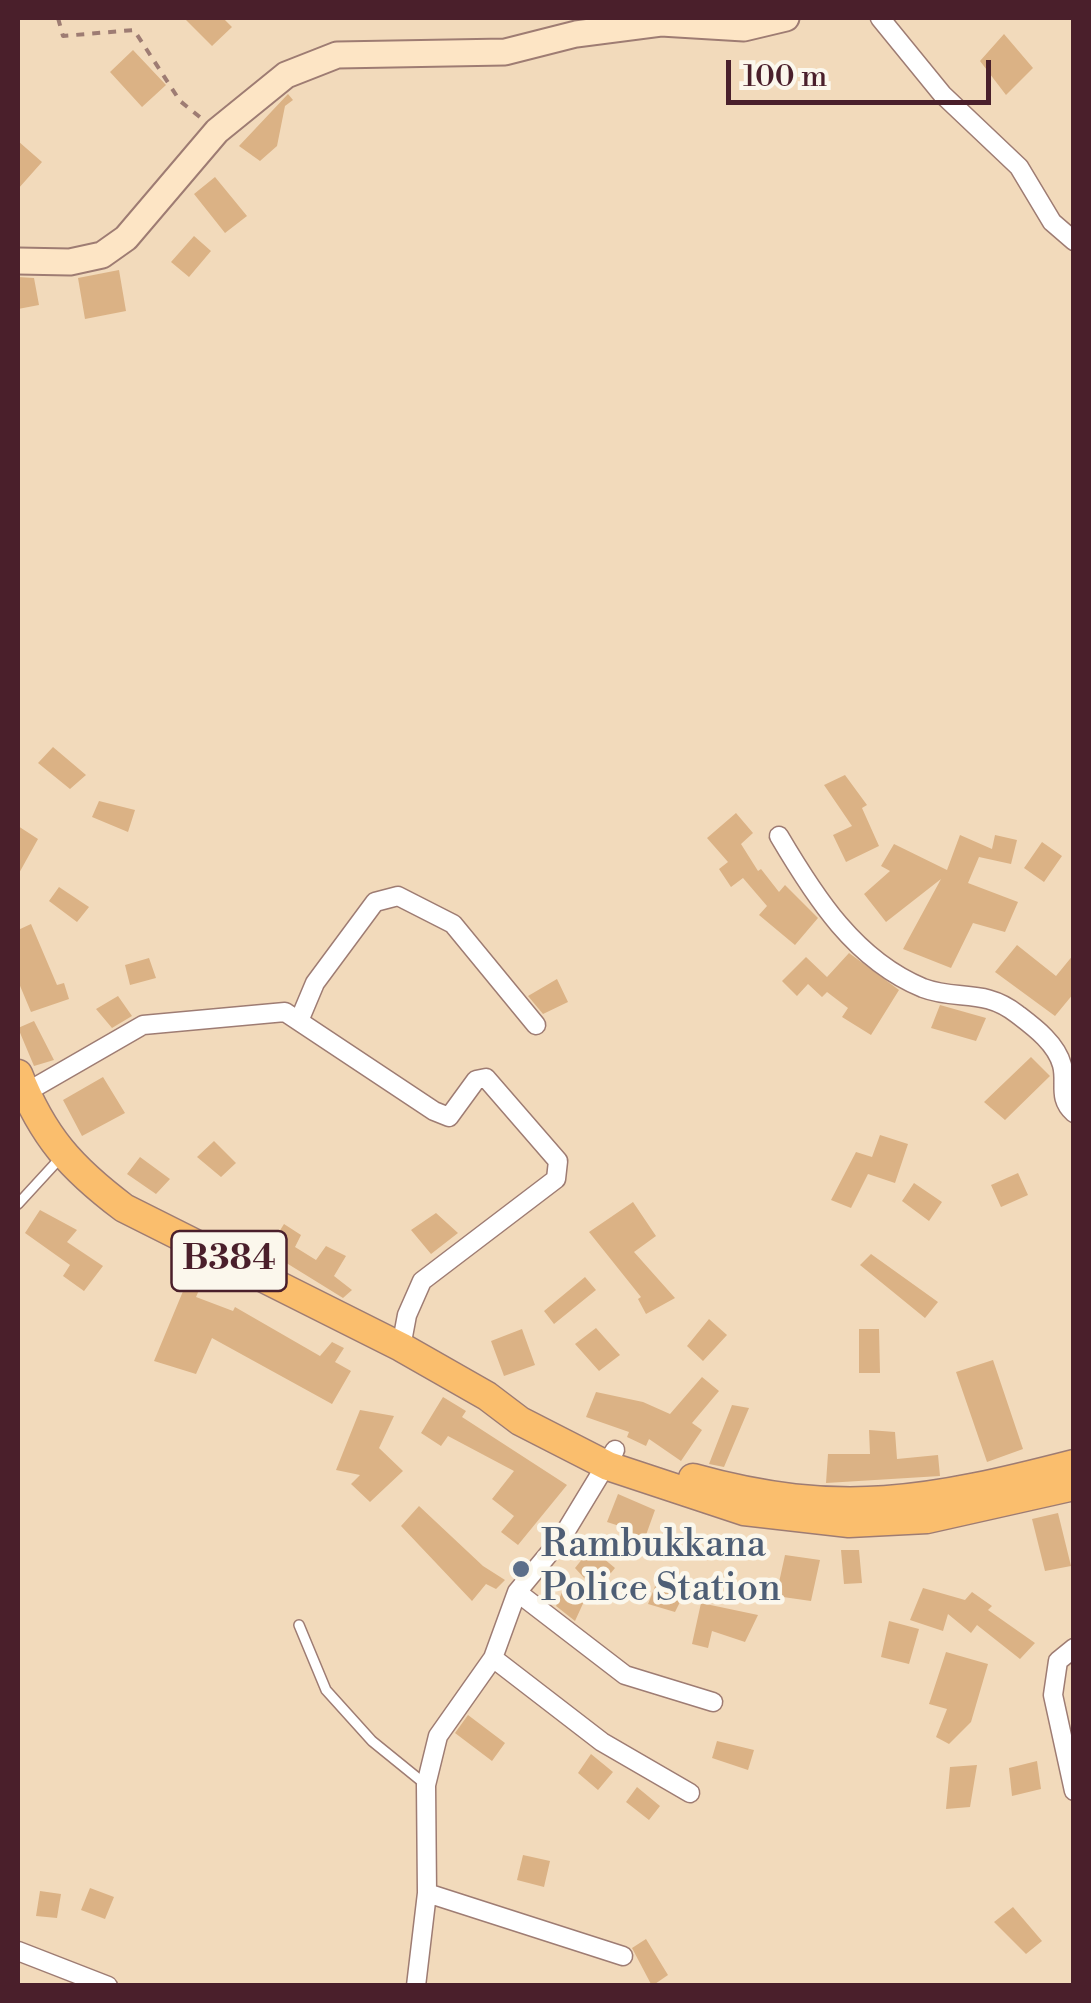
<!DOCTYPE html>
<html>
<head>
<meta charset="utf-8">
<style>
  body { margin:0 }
  #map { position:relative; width:1091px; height:2003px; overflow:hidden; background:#f2dabb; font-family:"Libre Bodoni",serif }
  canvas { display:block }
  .frame { position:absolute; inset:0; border:20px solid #4a1f2b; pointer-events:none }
  .scale { position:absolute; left:726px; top:60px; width:265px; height:45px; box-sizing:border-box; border:5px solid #4a1f2b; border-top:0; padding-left:12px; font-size:30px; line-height:35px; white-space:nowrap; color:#4a1f2b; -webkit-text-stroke:8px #fbf7ec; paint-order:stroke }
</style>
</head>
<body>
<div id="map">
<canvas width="1091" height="2003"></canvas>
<div class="frame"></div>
<div class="scale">100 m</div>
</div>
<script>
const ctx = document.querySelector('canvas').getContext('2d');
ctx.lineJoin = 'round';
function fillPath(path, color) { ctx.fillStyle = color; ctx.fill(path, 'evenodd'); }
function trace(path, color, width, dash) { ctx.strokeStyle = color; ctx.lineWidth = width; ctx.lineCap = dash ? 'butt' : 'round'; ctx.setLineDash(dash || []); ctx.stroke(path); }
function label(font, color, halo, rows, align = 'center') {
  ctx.font = font + ' "Libre Bodoni",serif'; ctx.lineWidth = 9; ctx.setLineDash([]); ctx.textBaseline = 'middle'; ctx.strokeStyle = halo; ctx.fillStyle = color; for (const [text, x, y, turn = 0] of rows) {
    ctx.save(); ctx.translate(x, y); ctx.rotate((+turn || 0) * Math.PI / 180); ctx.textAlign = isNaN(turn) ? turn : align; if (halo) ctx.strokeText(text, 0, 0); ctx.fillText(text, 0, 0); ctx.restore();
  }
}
const building = new Path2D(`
  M184,18H223L232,27L212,46Z
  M1004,34L1033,68L1006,95L980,61Z
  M133,50L166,85L142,107L110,72Z
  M288,94L293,100L285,106L277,146L260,161L239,146Z
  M18,141L42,162L18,189Z
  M215,177L247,216L225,233L194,194Z
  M194,236L211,251L189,277L171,262Z
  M119,270L126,311L85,319L78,278Z
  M18,277L34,278L39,305L18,309Z
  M53,747L86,775L70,789L38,763Z
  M845,775L867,805L862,808L879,846L846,862L833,835L852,826L824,785Z
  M99,801L135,810L128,832L92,817Z
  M736,813L753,833L741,844L758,871L761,869L779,892L785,885L818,918L795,945L759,915L767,906L743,878L731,887L719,869L728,862L707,838Z
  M18,826L38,839L18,875Z
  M960,835L992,849L995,835L1017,840L1011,864L979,857L968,883L1018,902L1005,932L973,923L951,968L903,949L941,879L886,922L864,894L890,871L881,866L894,844L947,870Z
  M1042,842L1062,856L1044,882L1024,868Z
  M59,887L89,907L77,922L49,901Z
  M31,924L57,985L64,983L69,999L31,1012L18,981V930Z
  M1017,945L1056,976L1074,954V993L1055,1016L995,972Z
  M849,953L899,990L871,1035L842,1017L848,1008L827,992L822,997L808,984L797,996L782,981L806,957L827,977Z
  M149,958L156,978L130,985L125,965Z
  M557,979L568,1002L543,1014L528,996Z
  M118,996L132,1016L112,1028L96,1009Z
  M940,1005L986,1018L976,1041L931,1028Z
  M34,1021L54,1060L34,1066L18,1028Z
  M1031,1057L1050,1076L1005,1120L984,1102Z
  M103,1077L125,1113L82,1136L63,1100Z
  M880,1135L908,1144L895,1183L868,1174L851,1208L831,1200L856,1152L872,1157Z
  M214,1141L236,1163L221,1177L197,1157Z
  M140,1157L170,1179L156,1194L127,1174Z
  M1018,1173L1028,1195L1001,1207L991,1185Z
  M914,1183L942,1202L929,1221L902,1201Z
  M633,1202L656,1236L634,1252L675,1298L646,1314L638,1299L641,1297L589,1232Z
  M40,1210L77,1230L67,1242L103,1266L84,1291L63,1276L70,1265L25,1233Z
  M436,1213L458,1233L431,1254L411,1230Z
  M284,1224L301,1235L295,1247L316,1260L326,1246L346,1256L334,1276L352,1290L343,1298L267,1251Z
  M871,1254L938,1302L925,1318L860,1265Z
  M585,1277L596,1290L554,1324L544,1311Z
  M186,1284L200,1288L196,1297L233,1311L235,1307L320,1356L332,1342L344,1348L335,1362L351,1371L332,1404L212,1338L196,1374L154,1361Z
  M709,1319L727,1335L703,1361L687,1346Z
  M596,1328L620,1355L599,1371L575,1344Z
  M522,1329L535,1365L504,1376L491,1341Z
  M859,1329H879L880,1373H859Z
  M993,1360L1023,1449L987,1462L956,1372Z
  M702,1377L719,1391L692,1423L702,1430L681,1461L649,1439L646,1446L627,1437L629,1432L586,1417L596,1392L643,1402L670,1414Z
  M443,1397L466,1411L462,1417L567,1485L518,1545L501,1532L514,1516L492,1499L514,1471L448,1436L441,1446L421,1433Z
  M732,1405L749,1408L724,1467L709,1464Z
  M360,1410L394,1416L379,1448L403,1471L370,1502L351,1484L360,1475L336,1470Z
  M869,1430L895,1432L897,1459L938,1455L940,1476L826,1483L828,1454H870Z
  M618,1494L655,1510L637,1560L623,1555L632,1530L607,1522Z
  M419,1506L483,1566L505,1580L496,1589L486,1584L472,1601L401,1526Z
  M1058,1513L1071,1566L1045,1571L1032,1519Z
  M591,1548L615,1568L596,1591L575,1568Z
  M841,1550H859L862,1583L844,1584Z
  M785,1555L820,1560L811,1601L776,1596Z
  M656,1584L684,1594L675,1612L648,1604Z
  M564,1588L586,1597L575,1621L556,1606Z
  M923,1588L965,1600L972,1592L992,1606L988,1610L1035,1643L1020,1659L977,1625L971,1633L948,1614L943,1631L910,1620Z
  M701,1603L758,1615L745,1642L712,1631L708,1648L692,1644Z
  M889,1621L919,1629L909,1664L881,1657Z
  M946,1652L988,1664L971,1722L949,1744L936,1737L947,1709L929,1704Z
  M468,1715L505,1743L492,1761L455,1733Z
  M717,1741L754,1750L748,1770L712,1758Z
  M591,1754L613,1772L598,1790L578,1773Z
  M1037,1761L1041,1789L1012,1796L1009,1768Z
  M977,1765L970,1807L946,1809L950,1767Z
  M637,1787L660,1806L649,1820L626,1802Z
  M523,1855L550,1861L544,1887L517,1880Z
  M90,1888L114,1897L105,1919L81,1910Z
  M40,1891L61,1894L57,1918L36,1916Z
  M1013,1907L1042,1941L1026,1954L994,1922Z
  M646,1939L668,1975L652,1986L632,1948Z`);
const path = new Path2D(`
  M58,18L63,36L134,30L180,101L201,118`);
const lane = new Path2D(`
  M18,1204L63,1155
  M299,1625L326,1690L372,1741L425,1784`);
const street = new Path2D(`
  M880,18L942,94L1019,167L1052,222L1074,241
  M779,836C815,897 855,960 923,988C957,1001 984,988 1017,1014C1034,1027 1056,1043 1062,1065C1067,1083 1057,1098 1074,1113
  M299,1021L315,983L375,902L398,896L453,924L536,1025
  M25,1093L143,1025L285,1012L434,1111L449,1117L476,1080L486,1078L558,1161L556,1179L422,1281L407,1315L401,1347
  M517,1592L625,1675L713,1702
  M1074,1648L1058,1661L1053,1695L1074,1791
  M493,1658L602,1742L690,1793
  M427,1893L623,1956
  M18,1951L108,1986
  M416,1986L427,1893L426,1785L438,1736L493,1658L517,1592L561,1539L615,1450`);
const secondary = new Path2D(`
  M18,261L70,262L102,255L126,238L217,131L286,75L337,55L505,52L576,34L661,23L744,28L786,18`);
const primary = new Path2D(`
  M18,1074C43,1137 71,1168 124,1208L401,1347L487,1396L520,1421L608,1466L744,1511L849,1523L927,1519L1074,1486
  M693,1478C840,1519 930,1501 1074,1464`);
const markers = [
  [521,1569,10,"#5c6f8a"]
];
const shields = [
  [229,1261,115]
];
const shieldNames = [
  ["B384",229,1261]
];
const serviceNames = [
  ["Rambukkana",541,1547],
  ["Police Station",541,1591]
];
fillPath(building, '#dbb285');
trace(lane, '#9e7c73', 12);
trace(street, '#9e7c73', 21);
trace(secondary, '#9e7c73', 29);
trace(primary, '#9e7c73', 31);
trace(path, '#9e7c73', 4, [8, 8]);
trace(lane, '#fff', 9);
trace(street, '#fff', 18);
trace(secondary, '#fde5c5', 25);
trace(primary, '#fabe6d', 28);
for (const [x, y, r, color] of markers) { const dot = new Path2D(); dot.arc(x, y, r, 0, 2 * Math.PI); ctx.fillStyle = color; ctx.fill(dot); trace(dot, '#fbf7ec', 4); }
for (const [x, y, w] of shields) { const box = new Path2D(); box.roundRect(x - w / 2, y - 30, w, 60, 8); ctx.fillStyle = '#fbf7ec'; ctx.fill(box); trace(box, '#4a1f2b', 2.5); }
label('bold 35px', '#4a1f2b', null, shieldNames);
label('38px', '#4e5e75', '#fbf7ec', serviceNames, 'left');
</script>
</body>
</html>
